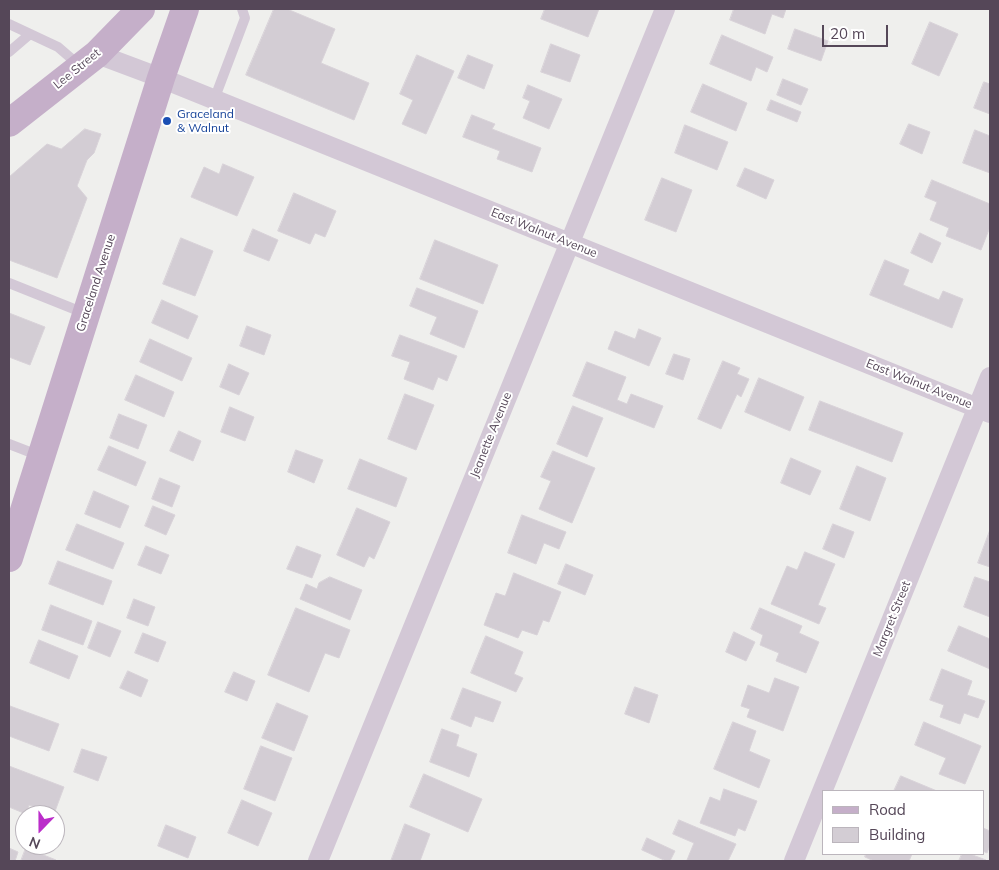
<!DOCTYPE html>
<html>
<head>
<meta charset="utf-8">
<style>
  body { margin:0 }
  #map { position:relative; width:999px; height:870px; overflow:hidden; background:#efefed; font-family:Mulish,sans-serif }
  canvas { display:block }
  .frame { position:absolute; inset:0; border:10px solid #554758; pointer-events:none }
  .legend { position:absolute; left:822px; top:790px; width:162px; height:65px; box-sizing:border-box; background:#fff; border:1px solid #bbb5bc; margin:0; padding:6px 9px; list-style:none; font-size:15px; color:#554758 }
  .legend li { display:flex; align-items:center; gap:10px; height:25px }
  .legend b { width:25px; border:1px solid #bbb5bc }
  .north { position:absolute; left:15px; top:805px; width:50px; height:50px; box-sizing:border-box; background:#fff; border:1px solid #bbb5bc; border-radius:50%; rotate:202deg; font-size:14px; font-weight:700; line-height:20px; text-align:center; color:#554758 }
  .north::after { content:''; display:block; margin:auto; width:18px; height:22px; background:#bb2dca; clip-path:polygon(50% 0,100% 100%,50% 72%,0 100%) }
  .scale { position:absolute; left:822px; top:25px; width:66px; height:22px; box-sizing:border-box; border:2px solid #554758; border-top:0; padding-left:6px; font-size:15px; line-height:18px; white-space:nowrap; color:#554758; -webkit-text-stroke:4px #fff; paint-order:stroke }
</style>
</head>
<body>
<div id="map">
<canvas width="999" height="870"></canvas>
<div class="frame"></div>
<ul class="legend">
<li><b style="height:6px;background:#c5afc9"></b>Road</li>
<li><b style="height:14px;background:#d3cdd4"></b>Building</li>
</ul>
<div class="north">N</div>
<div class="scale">20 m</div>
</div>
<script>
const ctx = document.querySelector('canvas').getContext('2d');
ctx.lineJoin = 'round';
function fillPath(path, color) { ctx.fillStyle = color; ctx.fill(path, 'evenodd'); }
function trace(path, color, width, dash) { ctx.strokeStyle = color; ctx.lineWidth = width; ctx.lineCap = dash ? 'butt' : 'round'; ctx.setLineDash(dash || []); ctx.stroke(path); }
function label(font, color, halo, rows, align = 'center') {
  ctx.font = font + ' Mulish,sans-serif'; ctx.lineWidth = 4; ctx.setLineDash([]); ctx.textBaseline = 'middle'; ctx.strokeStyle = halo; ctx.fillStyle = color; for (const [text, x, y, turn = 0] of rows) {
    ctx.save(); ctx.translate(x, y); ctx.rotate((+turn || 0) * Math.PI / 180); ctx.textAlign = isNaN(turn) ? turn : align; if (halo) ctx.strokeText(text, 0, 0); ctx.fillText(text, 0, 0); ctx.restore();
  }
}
const building = new Path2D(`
  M274,9H287L335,29L321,63L369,83L354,120L246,75Z
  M545,9H599L588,37L541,19Z
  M734,9H786L783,18L772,14L765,34L730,20Z
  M930,22L958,34L939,76L912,64Z
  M795,29L828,41L821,61L788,49Z
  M722,35L773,57L767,72L756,67L751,81L710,64Z
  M551,44L580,55L570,82L541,72Z
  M417,55L454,71L426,134L402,124L413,100L400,94Z
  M468,55L493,65L484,89L458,78Z
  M783,79L808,89L801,105L777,95Z
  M984,82L990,84V114L974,108Z
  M703,84L747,103L736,131L691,112Z
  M528,85L562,99L549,129L523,118L530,101L523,98Z
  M771,100L801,112L797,122L767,110Z
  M472,115L495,124L492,129L541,148L532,172L497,159L500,151L463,137Z
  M909,124L930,132L922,154L900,144Z
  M685,125L728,142L717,170L675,153Z
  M85,129L101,134L94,153L87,160L77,186L87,198L57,278L9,260V177L47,144L61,149Z
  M975,130L990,136V173L963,163Z
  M223,164L254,177L237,216L191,197L204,167L219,174Z
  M745,168L774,180L766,199L737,186Z
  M662,178L692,190L676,232L645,220Z
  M932,180L990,204V227L981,250L946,236L949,228L930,220L937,202L925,197Z
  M294,193L336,211L325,237L315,233L310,244L278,231Z
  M253,229L278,240L269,261L244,251Z
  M920,233L941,243L932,263L911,253Z
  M181,238L213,251L195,296L163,284Z
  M435,240L498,265L483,304L420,279Z
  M885,260L909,270L903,285L939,300L943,291L963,299L952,328L870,295Z
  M417,288L478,311L464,348L430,334L437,317L410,306Z
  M162,300L198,316L188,339L152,323Z
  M9,313L45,327L30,365L9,357Z
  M247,326L271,335L264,355L240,346Z
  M639,329L661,338L649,366L608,349L615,331L635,339Z
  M400,335L457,356L447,381L438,377L433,390L404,379L410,362L392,356Z
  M150,339L192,358L182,381L140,362Z
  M674,354L690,359L683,380L666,374Z
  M723,361L740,368L737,374L749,379L741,397L737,394L721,429L698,419Z
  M587,362L626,377L617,400L627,404L631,394L663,406L654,428L573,396Z
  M229,364L249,373L239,395L220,387Z
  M136,375L174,392L164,417L125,400Z
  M759,378L804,397L790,431L745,412Z
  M405,394L434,405L416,450L388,439Z
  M820,401L903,433L892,462L809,430Z
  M573,406L603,418L587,457L557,444Z
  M230,407L254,417L245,441L221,432Z
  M119,414L147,425L138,449L110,438Z
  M179,431L201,441L193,461L170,451Z
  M109,446L146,462L136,486L98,470Z
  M296,450L323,460L314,483L288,472Z
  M553,451L595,468L572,523L539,509L551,481L541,477Z
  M791,458L821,471L810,495L781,483Z
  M360,459L407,478L396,507L348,489Z
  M857,466L886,478L870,521L840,509Z
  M160,478L180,486L172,507L152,499Z
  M94,491L129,506L120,528L85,514Z
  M153,506L175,515L166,535L145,526Z
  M357,508L390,522L374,559L369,556L364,567L337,555Z
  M522,515L566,532L559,549L544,543L536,564L508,553Z
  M77,524L124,543L113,569L66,550Z
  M833,524L854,532L844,558L823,549Z
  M990,530V567L978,563Z
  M146,546L169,555L161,574L138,565Z
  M297,546L321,555L312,578L287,569Z
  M805,552L835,564L818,605L826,608L819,624L771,604L787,566L797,570Z
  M58,561L112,581L103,605L49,584Z
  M566,564L593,575L585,595L558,584Z
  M514,573L561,592L549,622L543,620L537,635L522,630L518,638L484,625L496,593L505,596Z
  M330,577L362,590L350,620L300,599L306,584L317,589L319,583Z
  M975,577L990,582V617L964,607Z
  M134,599L155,607L148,626L127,618Z
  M51,605L92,621L83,645L42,630Z
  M296,608L350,630L339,658L325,653L309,692L268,675Z
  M760,608L802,626L799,633L819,642L806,673L776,661L779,653L760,645L763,635L751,629Z
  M98,622L121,631L110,657L88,648Z
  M959,626L990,639V669L948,651Z
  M734,632L755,642L746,661L726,652Z
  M143,633L166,642L158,662L135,653Z
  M486,636L523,652L514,674L523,678L516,692L471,673Z
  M39,640L78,656L69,679L30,663Z
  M942,669L972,681L967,695L985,701L978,718L964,713L960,724L940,717L944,705L930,700Z
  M128,671L148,680L141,697L120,688Z
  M234,672L255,681L247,701L225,692Z
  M775,678L799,687L783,731L747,717L750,709L741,706L748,685L769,693Z
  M635,687L658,695L649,723L625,714Z
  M463,688L501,702L493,722L475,716L471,727L451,719Z
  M277,703L308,716L294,751L262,738Z
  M10,706L59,724L49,751L9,736V708Z
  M733,722L756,731L749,751L770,760L759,788L714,769Z
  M924,722L981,746L965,784L939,774L946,758L915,745Z
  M442,729L459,735L456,746L477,754L469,777L430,762Z
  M261,746L292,758L275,801L244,789Z
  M82,749L107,757L98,781L74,772Z
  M9,766L64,787L54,814L29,805L26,814L9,807Z
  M424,774L482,799L468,832L410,807Z
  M901,776L937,791H894Z
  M724,789L757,801L745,831L738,828L735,836L700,823L710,797L720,801Z
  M242,800L272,813L258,846L228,833Z
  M679,820L736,844L728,861H691L687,860L694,843L673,834Z
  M405,824L430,834L420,861H391Z
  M166,825L196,837L188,858L158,846Z
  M983,828L990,831V845L987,853L983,851Z
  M647,838L675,851L670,861H666L642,850Z
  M9,848L18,852L15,861H9Z
  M26,848L56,860V861H21Z
  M866,854H912L909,861H874L865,857Z
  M962,854H970L986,860L985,861H959Z`);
const service = new Path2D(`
  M9,24L58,47L80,66
  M9,52L30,34
  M214,100L245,18L242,9
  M9,283L84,313
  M9,444L40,456`);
const minor = new Path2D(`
  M97,54L161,78L990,413
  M318,861L665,9
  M794,861L990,377`);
const primary = new Path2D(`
  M9,123L97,54L141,9
  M9,558L161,78L185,9`);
const markers = [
  [167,121,5,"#1a4fb4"]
];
const streetNames = [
  ["Lee Street",77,69,-39],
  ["East Walnut Avenue",544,233,22],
  ["Graceland Avenue",96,283,-72],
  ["East Walnut Avenue",919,384,22],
  ["Jeanette Avenue",491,435,-68],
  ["Margret Street",892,619,-68]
];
const transitNames = [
  ["Graceland",177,114],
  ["& Walnut",177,128]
];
fillPath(building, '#d3cdd4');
trace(building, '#d8d2d8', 1);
trace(service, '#d3c8d6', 10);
trace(minor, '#d3c8d6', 20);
trace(primary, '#c5afc9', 28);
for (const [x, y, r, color] of markers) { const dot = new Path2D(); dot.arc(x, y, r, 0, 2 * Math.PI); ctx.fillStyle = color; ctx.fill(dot); trace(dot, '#fff', 2); }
label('12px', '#554758', '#fff', streetNames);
label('12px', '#164399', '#fff', transitNames, 'left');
</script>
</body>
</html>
